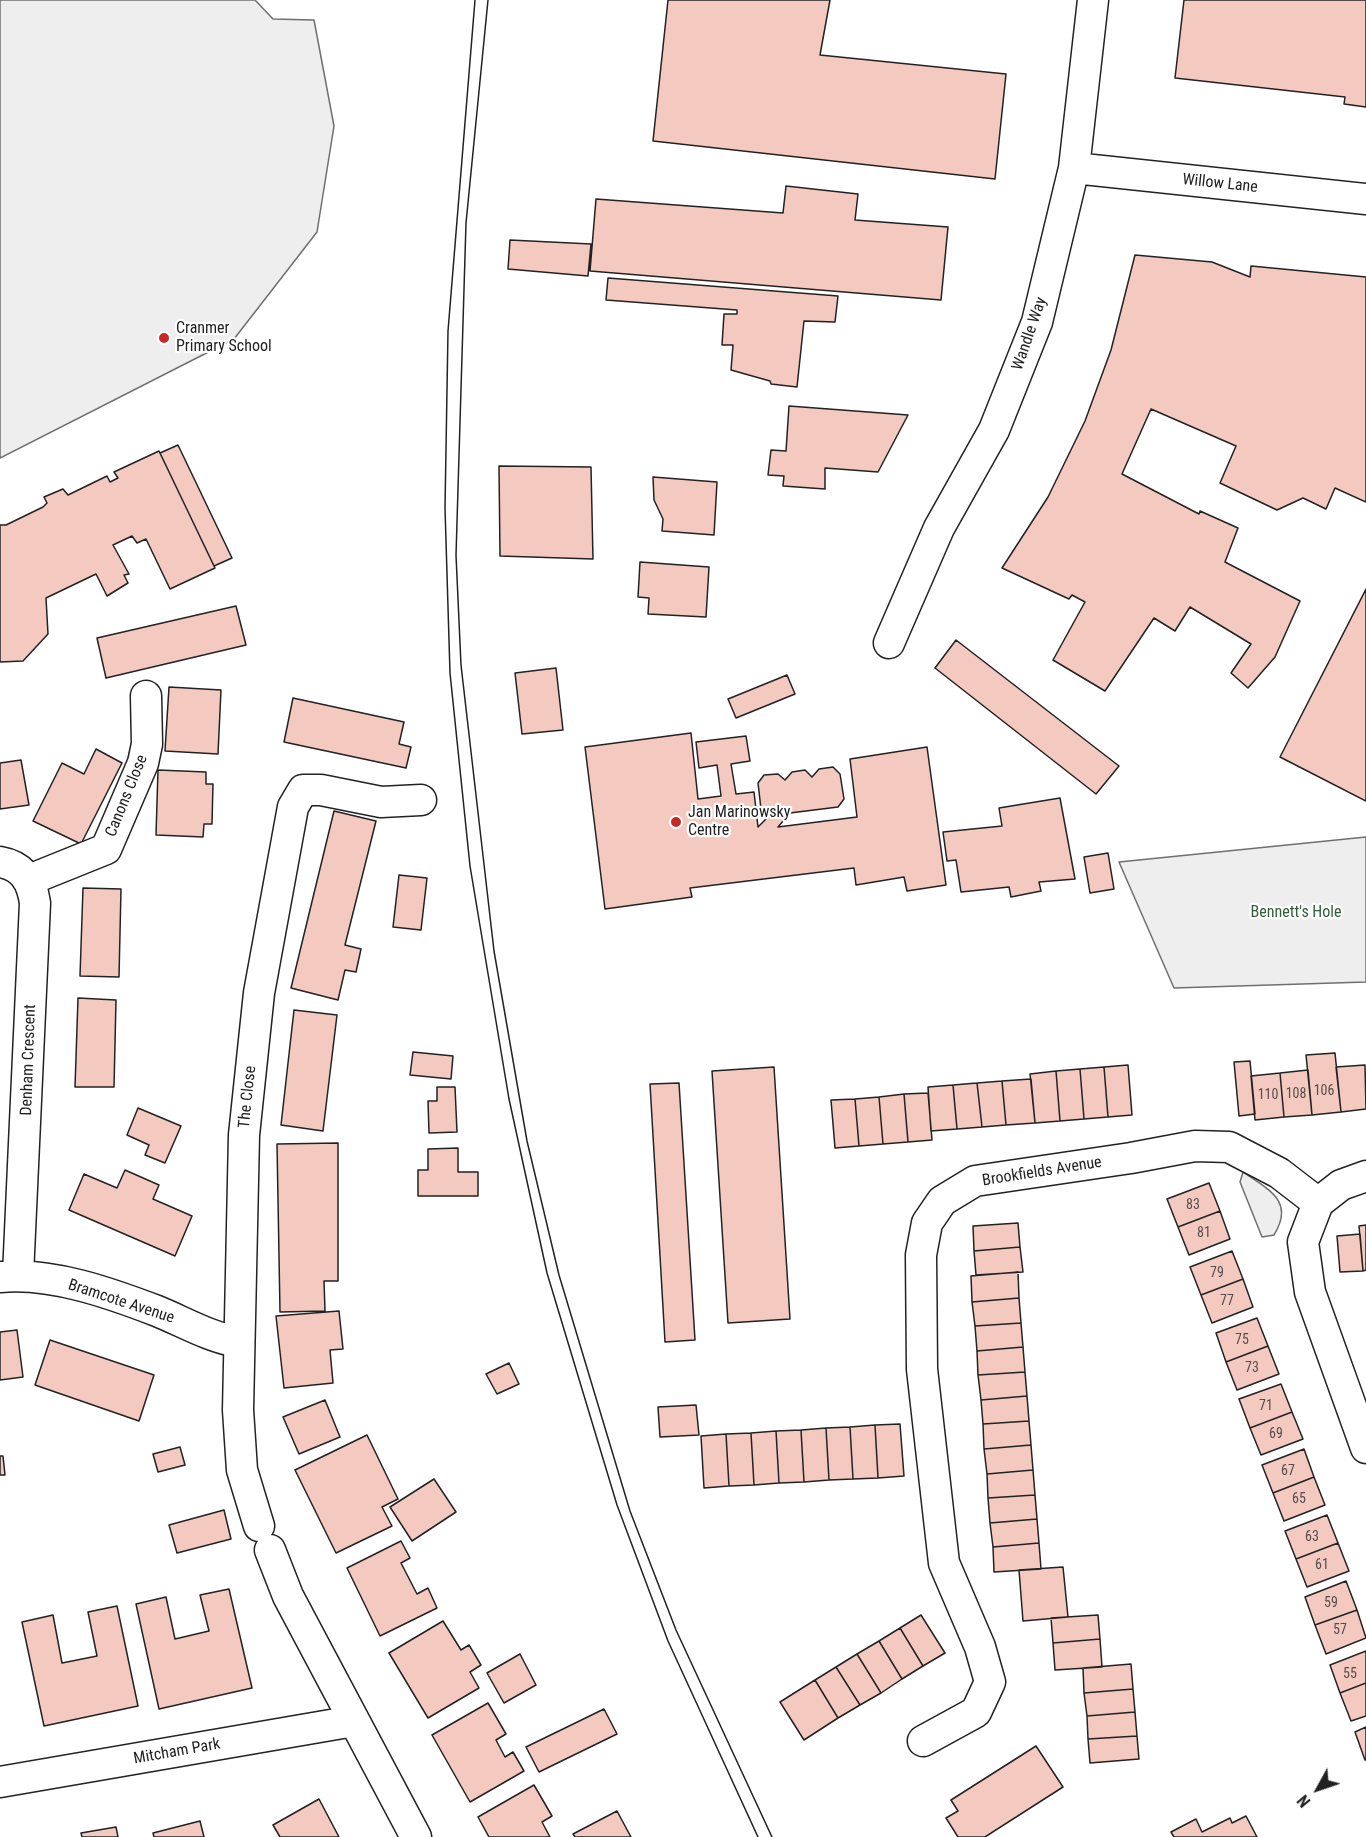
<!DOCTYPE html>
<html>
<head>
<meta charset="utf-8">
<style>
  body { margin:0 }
  #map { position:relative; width:1366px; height:1837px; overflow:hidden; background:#fff; font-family:"Roboto Condensed",sans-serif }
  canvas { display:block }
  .north { position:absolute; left:1288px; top:1759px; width:60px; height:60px; -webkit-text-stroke:4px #fff; paint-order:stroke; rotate:230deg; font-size:16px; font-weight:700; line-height:24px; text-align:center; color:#222 }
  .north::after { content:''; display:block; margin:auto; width:21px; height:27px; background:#222; clip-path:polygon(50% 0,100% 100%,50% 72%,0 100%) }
</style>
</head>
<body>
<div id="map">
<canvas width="1366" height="1837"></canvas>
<div class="north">N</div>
</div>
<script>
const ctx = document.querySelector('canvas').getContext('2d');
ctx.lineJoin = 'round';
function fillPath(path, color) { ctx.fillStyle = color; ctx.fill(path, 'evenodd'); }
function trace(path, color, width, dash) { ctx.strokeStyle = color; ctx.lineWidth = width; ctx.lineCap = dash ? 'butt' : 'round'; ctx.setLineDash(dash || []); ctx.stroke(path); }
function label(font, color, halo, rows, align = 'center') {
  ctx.font = font + ' "Roboto Condensed",sans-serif'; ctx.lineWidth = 4.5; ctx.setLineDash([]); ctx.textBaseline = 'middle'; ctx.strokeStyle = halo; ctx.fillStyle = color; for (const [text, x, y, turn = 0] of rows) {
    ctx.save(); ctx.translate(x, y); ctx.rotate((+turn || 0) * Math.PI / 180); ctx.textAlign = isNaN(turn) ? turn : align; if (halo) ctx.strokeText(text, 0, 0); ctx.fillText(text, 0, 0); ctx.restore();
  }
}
const green = new Path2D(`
  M0,0H255L273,19L314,20L334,126L317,232L234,339L0,458Z
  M1366,837V982L1174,988L1119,862Z
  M1243,1172C1269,1190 1295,1201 1274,1235L1262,1237L1240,1182Z`);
const building = new Path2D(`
  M668,0H830L820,55L1006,74L995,179L653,141Z
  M1184,0H1366V107L1344,104L1345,97L1175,78Z
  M786,186L858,194L855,220L948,227L941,300L590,271L596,199L783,213Z
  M510,240L591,244L588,276L508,269Z
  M1135,255L1212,262L1250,277L1251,266L1366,277V502L1335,488L1326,509L1303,498L1277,510L1220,483L1236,446L1151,409L1122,474L1199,514L1200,511L1238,528L1225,562L1300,601L1275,657L1248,688L1231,673L1251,644L1190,607L1175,631L1154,618L1105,691L1053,660L1085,602L1072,595L1069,599L1002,568L1048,497L1085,421L1111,350Z
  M608,278L838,296L835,322L804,321L797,387L771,384L770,381L731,370L733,345H722L724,314H737V310L606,300Z
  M789,406L908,415L878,472L825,468V489L783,486L784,476L768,475L771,450L786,451Z
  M178,445L232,558L214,566L160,453Z
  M159,451L215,568L170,589L146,539L137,543L132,536L113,545L129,574L124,575L128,583L107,596L96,574L46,598L48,634L23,661L0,662V525H6L43,507L47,503L44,497L63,489L68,495L107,476L110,482L118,478L114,472Z
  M499,466L591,467L593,559L500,556Z
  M653,477L717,482L714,535L662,531L663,519L654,500Z
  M640,562L709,567L706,617L648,614L649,598L638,597Z
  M1366,589V801L1280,757Z
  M236,606L246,645L106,678L97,638Z
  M956,640L1119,766L1096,794L935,668Z
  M556,668L563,730L522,734L515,673Z
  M787,675L795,694L736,718L728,699Z
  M169,687L221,690L218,754L165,751Z
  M293,698L404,722L399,744L411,747L406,768L284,742Z
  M691,733L698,799L721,796L717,765L699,768L696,742L746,736L750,761L731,764L736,794L754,792L758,827L769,816L761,809L758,783L764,775L778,774L785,780L792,772L805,770L812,777L819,769L833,767L840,774L844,799L838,807L790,813L778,827L857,817L850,759L927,747L946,885L907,891L904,877L856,885L854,868L690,888L692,897L605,909L585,747Z
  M96,749L122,763L81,844L33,821L62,763L84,774Z
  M21,760L29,805L0,809V763Z
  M158,770L206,772V784H213L212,824H204L203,837L156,835Z
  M1060,798L1075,879L1039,882L1041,891L1011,897L1009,887L961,892L956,860L947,861L943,832L1002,826L999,808Z
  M334,811L376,821L345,945L361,949L356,972L345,970L338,1000L291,988Z
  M1108,853L1114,889L1090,893L1084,857Z
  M399,875L427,878L421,930L393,927Z
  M83,888L121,889L119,977L80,976Z
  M78,998L116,1000L114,1087H75Z
  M294,1010L337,1015L323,1131L281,1125Z
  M413,1052L453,1056L451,1079L410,1075Z
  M1335,1053L1341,1112L1312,1115L1306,1055Z
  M1250,1061L1255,1114L1239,1116L1234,1062Z
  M1128,1065L1132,1115L1108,1117L1104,1067Z
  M1365,1065L1366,1109L1341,1112L1336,1067Z
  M774,1067L790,1319L728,1323L712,1071Z
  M1104,1067L1108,1117L1084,1119L1080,1069Z
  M1080,1069L1084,1119L1060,1121L1056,1071Z
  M1308,1070L1312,1115L1284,1117L1280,1073Z
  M1056,1071L1060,1121L1035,1123L1030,1074Z
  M1280,1073L1284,1117L1255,1120L1251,1076Z
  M1031,1079L1035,1123L1006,1125L1002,1081Z
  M1002,1081L1006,1125L982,1127L977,1083Z
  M679,1083L695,1340L665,1342L650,1084Z
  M977,1083L982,1127L957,1129L953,1085Z
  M953,1085L957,1129L931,1131L928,1087Z
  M437,1087H455L457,1132L429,1133L428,1101H437Z
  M928,1093L932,1140L908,1142L904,1094Z
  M904,1094L908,1142L883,1144L879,1097Z
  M879,1097L883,1144L859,1146L855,1099Z
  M855,1099L859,1146L835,1148L831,1100Z
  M138,1108L181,1126L165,1163L145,1155L149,1145L127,1135Z
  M338,1143V1281H324L325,1311L280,1312L277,1144Z
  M458,1148V1172H478V1196H418V1170H428V1149Z
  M125,1170L159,1185L153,1199L192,1216L175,1256L69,1210L84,1174L117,1188Z
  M1209,1183L1220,1211L1178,1227L1167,1199Z
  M1220,1211L1230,1239L1189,1255L1178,1227Z
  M1018,1223L1020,1247L974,1251L973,1226Z
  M1366,1225V1270L1363,1271L1359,1226Z
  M1360,1234L1363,1271L1340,1272L1337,1236Z
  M1020,1247L1023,1272L976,1275L974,1251Z
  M1232,1251L1243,1279L1201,1295L1190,1267Z
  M1018,1272L1019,1298L972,1302L971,1276Z
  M1243,1279L1253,1307L1212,1323L1201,1295Z
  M1019,1298L1021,1323L975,1326L972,1302Z
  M339,1311L343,1349L330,1350L333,1383L284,1388L276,1316Z
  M1257,1318L1268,1346L1226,1362L1216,1333Z
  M1021,1323L1023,1347L977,1351L975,1326Z
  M17,1330L23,1377L0,1380V1332Z
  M50,1340L154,1375L139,1421L35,1385Z
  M1268,1346L1279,1374L1237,1390L1226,1362Z
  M1023,1347L1025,1372L978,1375L977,1351Z
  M509,1363L519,1384L497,1394L486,1374Z
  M1025,1372L1027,1396L981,1400L978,1375Z
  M1281,1384L1292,1412L1250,1428L1239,1399Z
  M1027,1396L1029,1421L983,1424L981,1400Z
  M325,1400L340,1437L299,1454L283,1417Z
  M696,1405L699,1435L660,1437L658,1407Z
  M1292,1412L1303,1439L1261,1455L1250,1428Z
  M1029,1421L1031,1445L984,1449L983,1424Z
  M900,1424L904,1476L878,1478L875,1425Z
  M875,1425L878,1478L853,1479L850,1427Z
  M850,1427L853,1479L829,1480L826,1428Z
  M826,1428L829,1480L804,1482L801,1430Z
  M801,1430L804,1482L779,1483L776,1431Z
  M776,1431L779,1483L754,1485L751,1433Z
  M751,1433L754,1485L729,1486L726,1434Z
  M726,1434L729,1486L704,1488L701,1436Z
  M367,1435L398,1499L382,1507L392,1526L336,1553L295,1470Z
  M1031,1445L1033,1470L987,1474L984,1449Z
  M180,1447L185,1465L158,1472L153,1454Z
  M1304,1449L1314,1477L1273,1493L1262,1465Z
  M0,1456H3L5,1475H0Z
  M1033,1470L1035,1495L988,1498L987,1474Z
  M1314,1477L1325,1505L1284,1521L1273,1493Z
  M434,1479L456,1512L412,1541L390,1507Z
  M1035,1495L1037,1519L990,1523L988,1498Z
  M224,1510L231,1539L177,1553L169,1525Z
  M1327,1515L1338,1543L1296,1559L1285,1531Z
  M1037,1519L1039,1543L993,1547L990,1523Z
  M401,1541L410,1558L401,1563L417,1594L428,1588L437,1608L380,1636L347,1568Z
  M1039,1543L1041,1569L994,1572L993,1547Z
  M1338,1543L1349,1571L1307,1587L1296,1559Z
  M1063,1567L1068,1617L1023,1621L1019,1570Z
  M1346,1581L1357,1610L1315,1625L1305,1597Z
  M229,1589L252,1688L159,1709L136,1604L166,1597L175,1639L209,1631L200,1595Z
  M117,1606L138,1706L44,1726L22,1622L53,1615L62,1663L97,1656L88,1612Z
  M1357,1610L1366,1638L1326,1654L1315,1625Z
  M921,1615L945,1653L923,1666L900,1628Z
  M1098,1615L1100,1639L1053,1643L1051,1618Z
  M443,1621L461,1650L469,1645L481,1665L470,1672L479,1688L428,1718L389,1653Z
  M900,1628L923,1666L902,1679L879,1641Z
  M1100,1639L1102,1667L1055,1670L1053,1643Z
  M879,1641L902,1679L881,1693L857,1654Z
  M1366,1651V1683L1340,1693L1330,1665Z
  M520,1654L536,1685L504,1703L487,1673Z
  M857,1654L881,1693L860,1705L836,1667Z
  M1131,1664L1133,1689L1084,1693L1083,1668Z
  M836,1667L860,1705L838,1718L815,1680Z
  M815,1680L838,1718L804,1740L780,1702Z
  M1366,1683V1716L1351,1721L1340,1693Z
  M1133,1689L1135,1712L1087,1716L1084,1693Z
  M488,1703L506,1734L496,1740L505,1757L513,1752L524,1771L470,1802L432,1735Z
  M604,1709L617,1734L539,1772L526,1747Z
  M1135,1712L1137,1736L1088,1739L1087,1716Z
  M1366,1727V1760H1365L1355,1732Z
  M1137,1736L1139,1759L1090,1763L1088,1739Z
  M1036,1746L1063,1787L985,1837H958L946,1818L958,1811L951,1800Z
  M534,1785L552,1816L542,1822L550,1837H489L478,1817Z
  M319,1799L339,1837H280L273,1825Z
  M617,1811L631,1837H575L573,1834Z
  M1246,1816L1257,1837H1174L1171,1832L1196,1819L1202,1832L1230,1818L1232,1823Z
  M200,1821L204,1837H154L153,1833Z
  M116,1827L118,1837H82L81,1833Z`);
const minor = new Path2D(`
  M1074,168L1366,199
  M889,643L939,528L994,430L1037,322L1074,168L1093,0
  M0,862C23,866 32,881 35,903L18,1275
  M29,880L106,849L143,763L147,744L146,696
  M1318,1203L1341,1185L1366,1176
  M0,1277C51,1272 110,1293 157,1311C184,1322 209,1337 238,1342
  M259,1526L242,1470L238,1410L244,1135L259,993L293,807L303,790H321L381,802L421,800
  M270,1550L288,1596L416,1837
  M923,1741L976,1712L990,1682L980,1647L944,1563L922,1369L921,1255L927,1223L942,1201L975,1181L1131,1158L1195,1146L1229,1147L1279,1173L1318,1203L1303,1242L1310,1292L1366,1448
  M0,1782L354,1721`);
const tram = new Path2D(`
  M475,0L448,331L445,508L450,673L470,866L509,1099L547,1273L617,1505L668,1641L758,1837
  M488,0L466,223L456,555L461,665L494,951L527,1141L559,1275L630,1511L676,1630L772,1837`);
const markers = [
  [164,338,6,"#c62828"],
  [676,822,6,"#c62828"]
];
const numberNames = [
  ["106",1324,1091],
  ["108",1296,1094],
  ["110",1268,1095],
  ["83",1193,1205],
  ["81",1204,1233],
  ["79",1217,1273],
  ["77",1227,1301],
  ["75",1242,1340],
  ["73",1252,1368],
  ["71",1266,1406],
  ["69",1276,1434],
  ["67",1288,1471],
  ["65",1299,1499],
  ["63",1312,1537],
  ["61",1322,1565],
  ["59",1331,1603],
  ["57",1340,1630],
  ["55",1350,1674]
];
const streetNames = [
  ["Willow Lane",1220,184,6],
  ["Wandle Way",1030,334,-71],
  ["Canons Close",127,796,-68],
  ["Denham Crescent",29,1060,-88],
  ["The Close",248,1097,-84],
  ["Brookfields Avenue",1042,1172,-9],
  ["Bramcote Avenue",121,1302,18],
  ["Mitcham Park",177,1752,-10]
];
const poiNames = [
  ["Cranmer",176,329],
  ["Primary School",176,347],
  ["Jan Marinowsky",688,813],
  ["Centre",688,831]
];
const parkNames = [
  ["Bennett's Hole",1296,913]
];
fillPath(green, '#eee');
trace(green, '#6f6f6f', 1.5);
fillPath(building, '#f3c9c0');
trace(building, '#222', 1.5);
trace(minor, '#222', 33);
trace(minor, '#fff', 30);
trace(tram, '#222', 1.5);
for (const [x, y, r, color] of markers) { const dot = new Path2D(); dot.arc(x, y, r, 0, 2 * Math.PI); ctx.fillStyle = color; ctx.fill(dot); trace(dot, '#fff', 2); }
label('14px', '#564c4a', null, numberNames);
label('16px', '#222', '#fff', streetNames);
label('16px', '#222', '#fff', poiNames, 'left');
label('16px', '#2f5e38', '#fff', parkNames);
</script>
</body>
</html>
